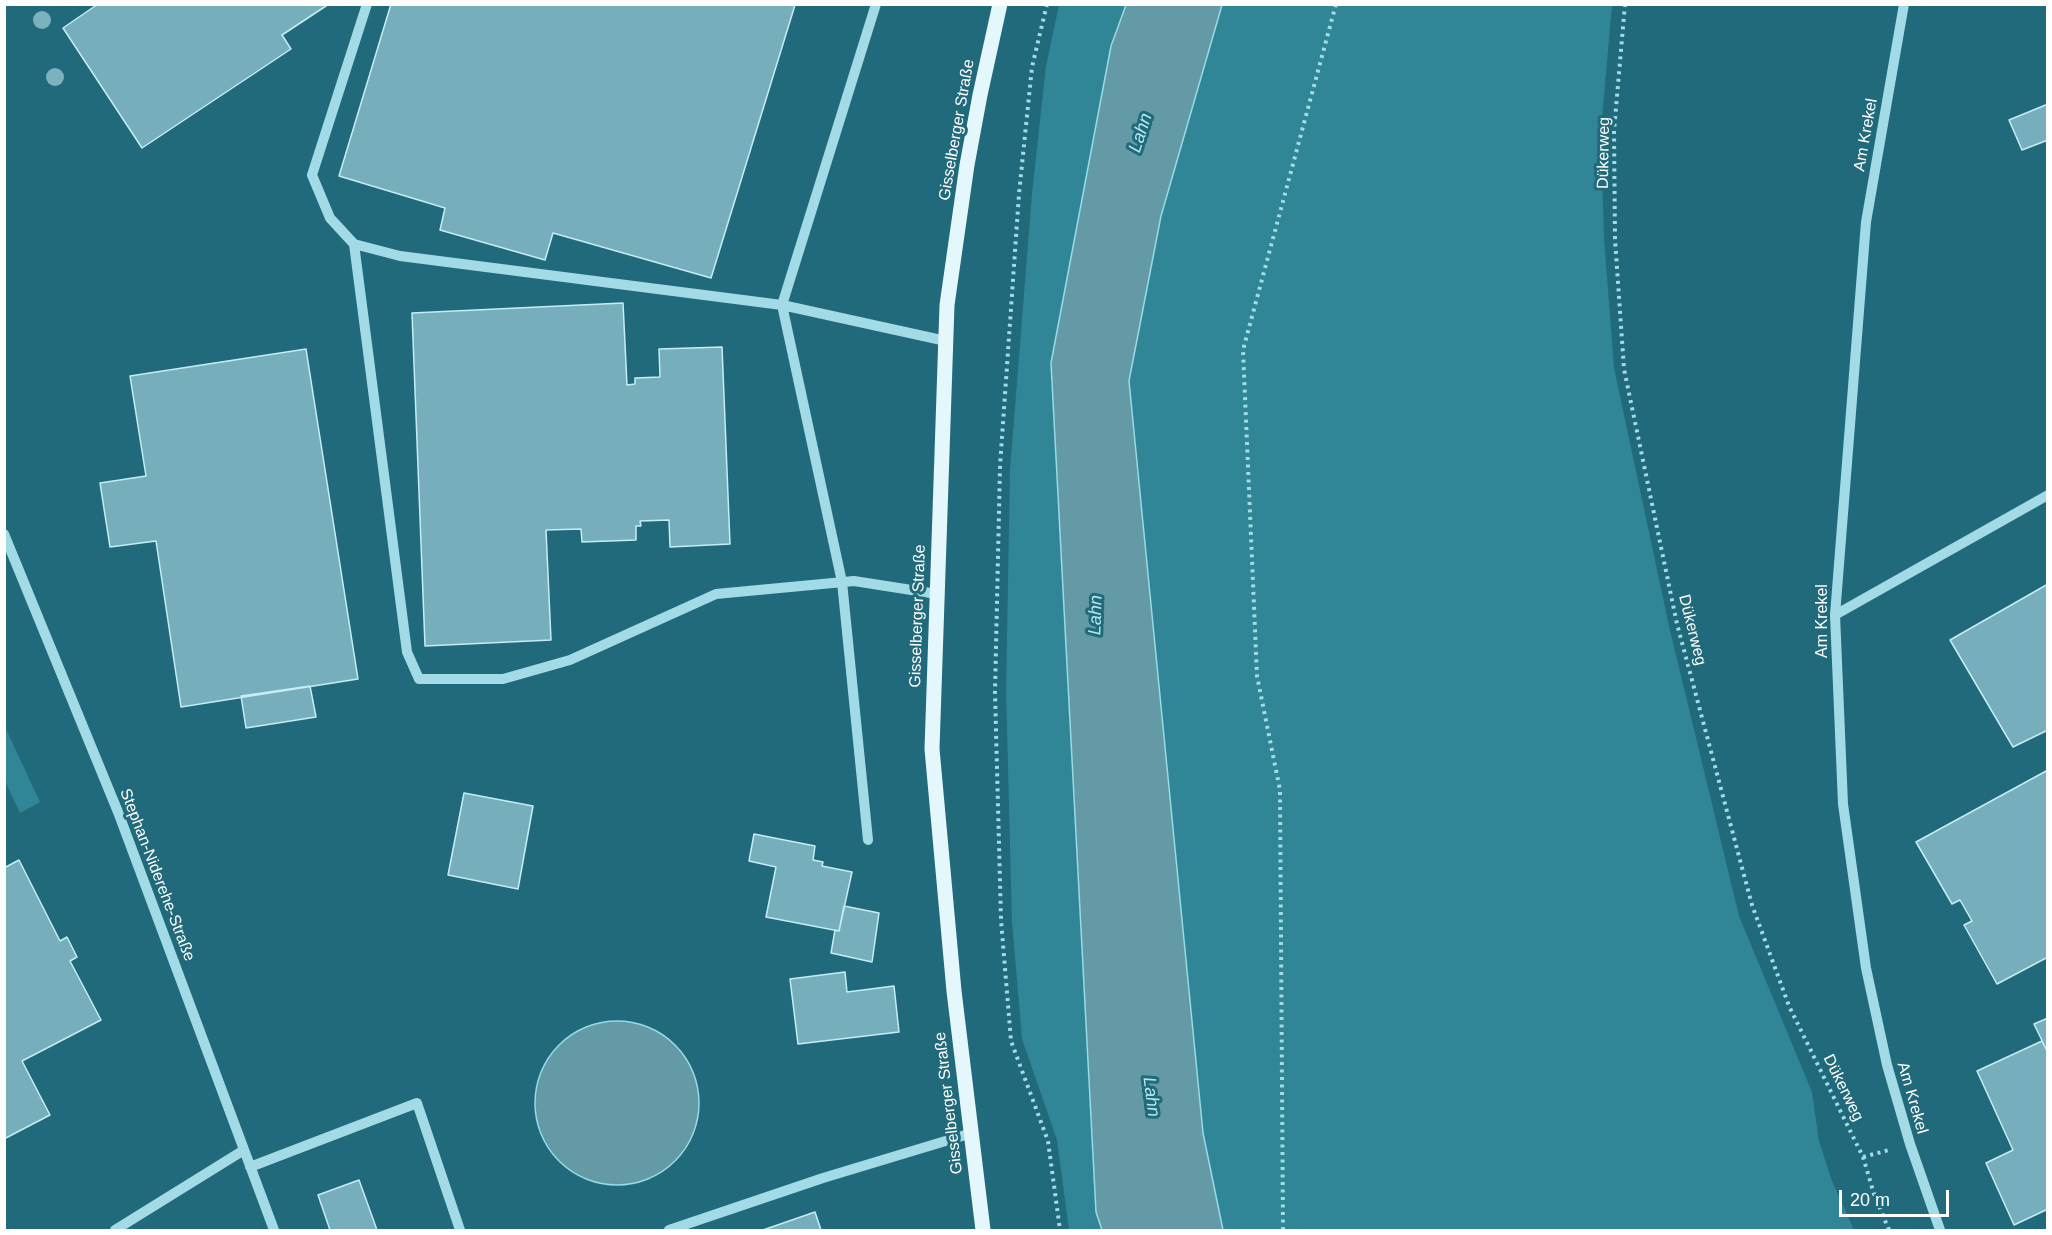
<!DOCTYPE html>
<html>
<head>
<meta charset="utf-8">
<style>
  body { margin:0 }
  #map { position:relative; width:2052px; height:1235px; overflow:hidden; background:#206a7b; font-family:Helvetica,sans-serif }
  canvas { display:block }
  .frame { position:absolute; inset:0; border:6px solid #fff; pointer-events:none }
  .scale { position:absolute; left:1839px; top:1190px; width:110px; height:27px; box-sizing:border-box; border:3px solid #fff; border-top:0; padding-left:8px; font-size:18px; line-height:21px; white-space:nowrap; color:#fff; -webkit-text-stroke:4px #206a7b; paint-order:stroke }
</style>
</head>
<body>
<div id="map">
<canvas width="2052" height="1235"></canvas>
<div class="frame"></div>
<div class="scale">20 m</div>
</div>
<script>
const ctx = document.querySelector('canvas').getContext('2d');
ctx.lineJoin = 'round';
function fillPath(path, color) { ctx.fillStyle = color; ctx.fill(path, 'evenodd'); }
function trace(path, color, width, dash) { ctx.strokeStyle = color; ctx.lineWidth = width; ctx.lineCap = dash ? 'butt' : 'round'; ctx.setLineDash(dash || []); ctx.stroke(path); }
function label(font, color, halo, rows, align = 'center') {
  ctx.font = font + ' Helvetica,sans-serif'; ctx.lineWidth = 6; ctx.setLineDash([]); ctx.textBaseline = 'middle'; ctx.strokeStyle = halo; ctx.fillStyle = color; for (const [text, x, y, turn = 0] of rows) {
    ctx.save(); ctx.translate(x, y); ctx.rotate((+turn || 0) * Math.PI / 180); ctx.textAlign = isNaN(turn) ? turn : align; if (halo) ctx.strokeText(text, 0, 0); ctx.fillText(text, 0, 0); ctx.restore();
  }
}
const green = new Path2D(`
  M1059,5H1126L1111,46L1051,363L1096,1212L1102,1230H1069L1057,1140L1022,1039L1012,922L1006,691L1010,470L1032,193L1046,66Z
  M1222,5H1612L1601,130L1604,238L1614,368L1669,626L1739,916L1812,1092L1819,1141L1832,1181L1854,1230H1223L1203,1133L1129,381L1161,216Z
  M5,727L40,802L20,813L5,781Z`);
const water = new Path2D(`
  M1126,5H1222L1161,216L1129,381L1203,1133L1223,1230H1102L1096,1212L1051,363L1111,46Z
  M535 1103a82 82 0 1 1 164 0a82 82 0 1 1-164 0Z`);
const building = new Path2D(`
  M98,4H329L282,35L291,49L142,148L63,28Z
  M391,4L795,5L711,278L553,233L545,260L440,230L445,208L339,176Z
  M2048,104V140L2022,150L2009,120Z
  M623,303L627,385L635,384V378L660,377L659,349L722,347L730,544L670,547L669,520L640,521L641,526H636V540L582,542L581,529L546,530L551,640L425,646L412,313Z
  M306,349L358,679L181,707L156,541L110,547L100,483L146,476L130,376Z
  M2048,584V730L2013,747L1950,640Z
  M310,686L316,717L246,728L241,696Z
  M2048,770V957L1997,984L1964,925L1972,921L1960,900L1952,904L1916,842Z
  M464,793L533,806L518,889L448,875Z
  M754,834L815,846L813,860L823,862L822,866L852,872L839,931L766,917L776,867L749,861Z
  M19,860L60,941L67,937L77,957L70,961L101,1020L22,1061L50,1115L4,1139V868Z
  M844,906L879,913L872,962L831,953L835,930L839,931Z
  M845,972L847,992L894,986L899,1032L798,1044L790,979Z
  M2048,1018V1053L2034,1024Z
  M2042,1041L2048,1053V1209L2014,1225L1986,1163L2013,1150L1977,1071Z
  M359,1180L377,1230H330L318,1195Z
  M815,1212L821,1230H763Z`);
const path = new Path2D(`
  M1047,4L1032,67L1019,194L1000,466L995,692L1001,920L1011,1041L1048,1141L1060,1230
  M1625,4L1614,131L1615,239L1624,369L1677,624L1752,905L1789,1006L1863,1157L1874,1194L1889,1230
  M1863,1157L1889,1150
  M1283,1230L1280,790L1257,676L1243,350L1336,4`);
const minor = new Path2D(`
  M367,4L312,175L330,218L354,244L400,256L782,305L946,341
  M1904,4L1866,222L1835,615L1843,804L1866,968L1887,1065L1910,1144L1940,1230
  M354,244L407,652L419,679H503L570,660L716,594L854,581L937,594
  M4,534L118,812L274,1230
  M1835,615L2048,495
  M868,840L842,582L782,305L876,4
  M250,1167L417,1103L460,1230
  M115,1230L244,1150
  M669,1230L823,1178L972,1133`);
const major = new Path2D(`
  M983,1230L954,991L932,749L947,305L967,165L980,95L1000,4`);
const trees = [
  [42,20],
  [55,77]
];
const streetNames = [
  ["Gisselberger Straße",957,130,-80],
  ["Am Krekel",1866,135,-80],
  ["Dükerweg",1604,153,-89],
  ["Gisselberger Straße",918,616,-88],
  ["Am Krekel",1823,621,-90],
  ["Dükerweg",1692,630,76],
  ["Stephan-Niderehe-Straße",157,875,69],
  ["Dükerweg",1843,1088,64],
  ["Am Krekel",1912,1098,74],
  ["Gisselberger Straße",949,1103,-97]
];
const waterNames = [
  ["Lahn",1141,133,-72],
  ["Lahn",1096,615,-88],
  ["Lahn",1151,1097,83]
];
fillPath(green, '#308597');
fillPath(water, '#639aa6');
trace(water, '#96dbe7', 1.5);
fillPath(building, '#76afbb');
trace(building, '#c5edf5', 1.5);
trace(path, '#a2dbe6', 4, [3, 4.5]);
trace(minor, '#a2dbe6', 10);
trace(major, '#e3f7fd', 15);
ctx.fillStyle = '#7bb2be';
for (const [x, y] of trees) { ctx.beginPath(); ctx.arc(x, y, 9, 0, 2 * Math.PI); ctx.fill(); }
label('16px', '#fff', '#206a7b', streetNames);
label('italic 18px', '#b5e6f0', '#206a7b', waterNames);
</script>
</body>
</html>
